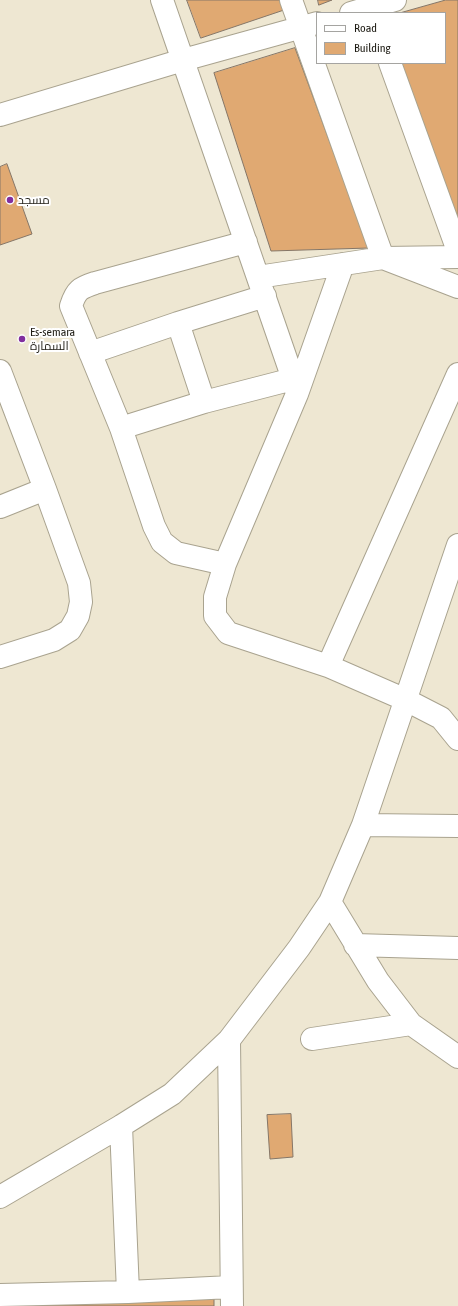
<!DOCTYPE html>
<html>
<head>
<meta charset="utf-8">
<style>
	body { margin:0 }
	#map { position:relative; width:458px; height:1306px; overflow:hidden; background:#eee7d2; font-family:"Asap Condensed",sans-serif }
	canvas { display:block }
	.legend { position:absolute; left:316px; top:12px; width:130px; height:52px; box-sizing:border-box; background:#fff; border:1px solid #a5a4a1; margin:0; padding:5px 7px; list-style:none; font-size:12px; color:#1e1c14 }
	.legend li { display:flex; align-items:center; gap:8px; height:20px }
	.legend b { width:20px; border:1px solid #a5a4a1 }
</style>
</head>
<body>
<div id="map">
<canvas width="458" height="1306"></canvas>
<ul class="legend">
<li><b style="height:5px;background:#fff"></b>Road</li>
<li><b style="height:11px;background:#e0a972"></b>Building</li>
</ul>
</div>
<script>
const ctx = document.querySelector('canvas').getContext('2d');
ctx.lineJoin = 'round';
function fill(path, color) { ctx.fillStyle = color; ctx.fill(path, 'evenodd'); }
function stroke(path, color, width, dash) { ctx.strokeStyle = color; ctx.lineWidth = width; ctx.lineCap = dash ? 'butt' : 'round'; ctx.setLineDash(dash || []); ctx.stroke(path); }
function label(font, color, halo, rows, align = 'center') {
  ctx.font = font + ' "Asap Condensed",Cairo,sans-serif'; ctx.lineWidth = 4; ctx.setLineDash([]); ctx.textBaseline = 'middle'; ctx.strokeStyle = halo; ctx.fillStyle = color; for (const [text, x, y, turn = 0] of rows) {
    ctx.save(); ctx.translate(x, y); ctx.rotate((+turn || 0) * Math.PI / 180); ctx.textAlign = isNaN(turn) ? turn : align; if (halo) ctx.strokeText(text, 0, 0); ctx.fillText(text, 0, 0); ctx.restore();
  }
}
const building = new Path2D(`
	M187,0H280L284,10L201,38Z
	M318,0H332L319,5Z
	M446,0H458V241L395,63H445V13H400Z
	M295,48L369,248L271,251L214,73Z
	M7,164L32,234L0,245V167Z
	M291,1114L293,1157L270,1159L267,1115Z
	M214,1295V1306H8Z`);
const street = new Path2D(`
	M162,0L293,379L297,394
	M291,0L383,258L458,257
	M351,13L395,0
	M390,63L458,251
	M0,115L183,60L317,23
	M343,264L297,394L225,564L215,597V616L228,633L328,666L406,700L441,718L458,739
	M258,277L383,258L458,287
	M178,323L204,402
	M90,353L178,323L265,296
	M0,371L45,489L79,583L81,602L78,616L70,630L54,640L0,657
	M121,428L204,402L293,379
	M0,507L45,489
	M225,564L176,553L162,542L154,526L121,428L71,306C76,290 80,288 95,283L246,242
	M328,666L458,374
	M363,825L458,826
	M330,902L378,981L411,1024L458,1057
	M355,945L458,948
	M312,1039L411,1024
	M229,1040L232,1306
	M0,1197L121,1126L172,1094L229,1040L299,948L330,902L363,825L458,545
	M128,1292L231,1287
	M0,1295L128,1292L121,1126`);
const markers = [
	[10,200,4,"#812f9e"],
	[22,339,4,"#812f9e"]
];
const poiNames = [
	["مسجد",18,200],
	["Es-semara",30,332],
	["السمارة",30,346]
];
fill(building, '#e0a972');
stroke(building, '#857667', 1);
stroke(street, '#a9a38f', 24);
stroke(street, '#fff', 22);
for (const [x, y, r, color] of markers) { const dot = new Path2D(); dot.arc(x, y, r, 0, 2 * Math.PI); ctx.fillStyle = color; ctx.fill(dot); stroke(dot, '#fff', 1.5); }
label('12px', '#1e1c14', '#fff', poiNames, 'left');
</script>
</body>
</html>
